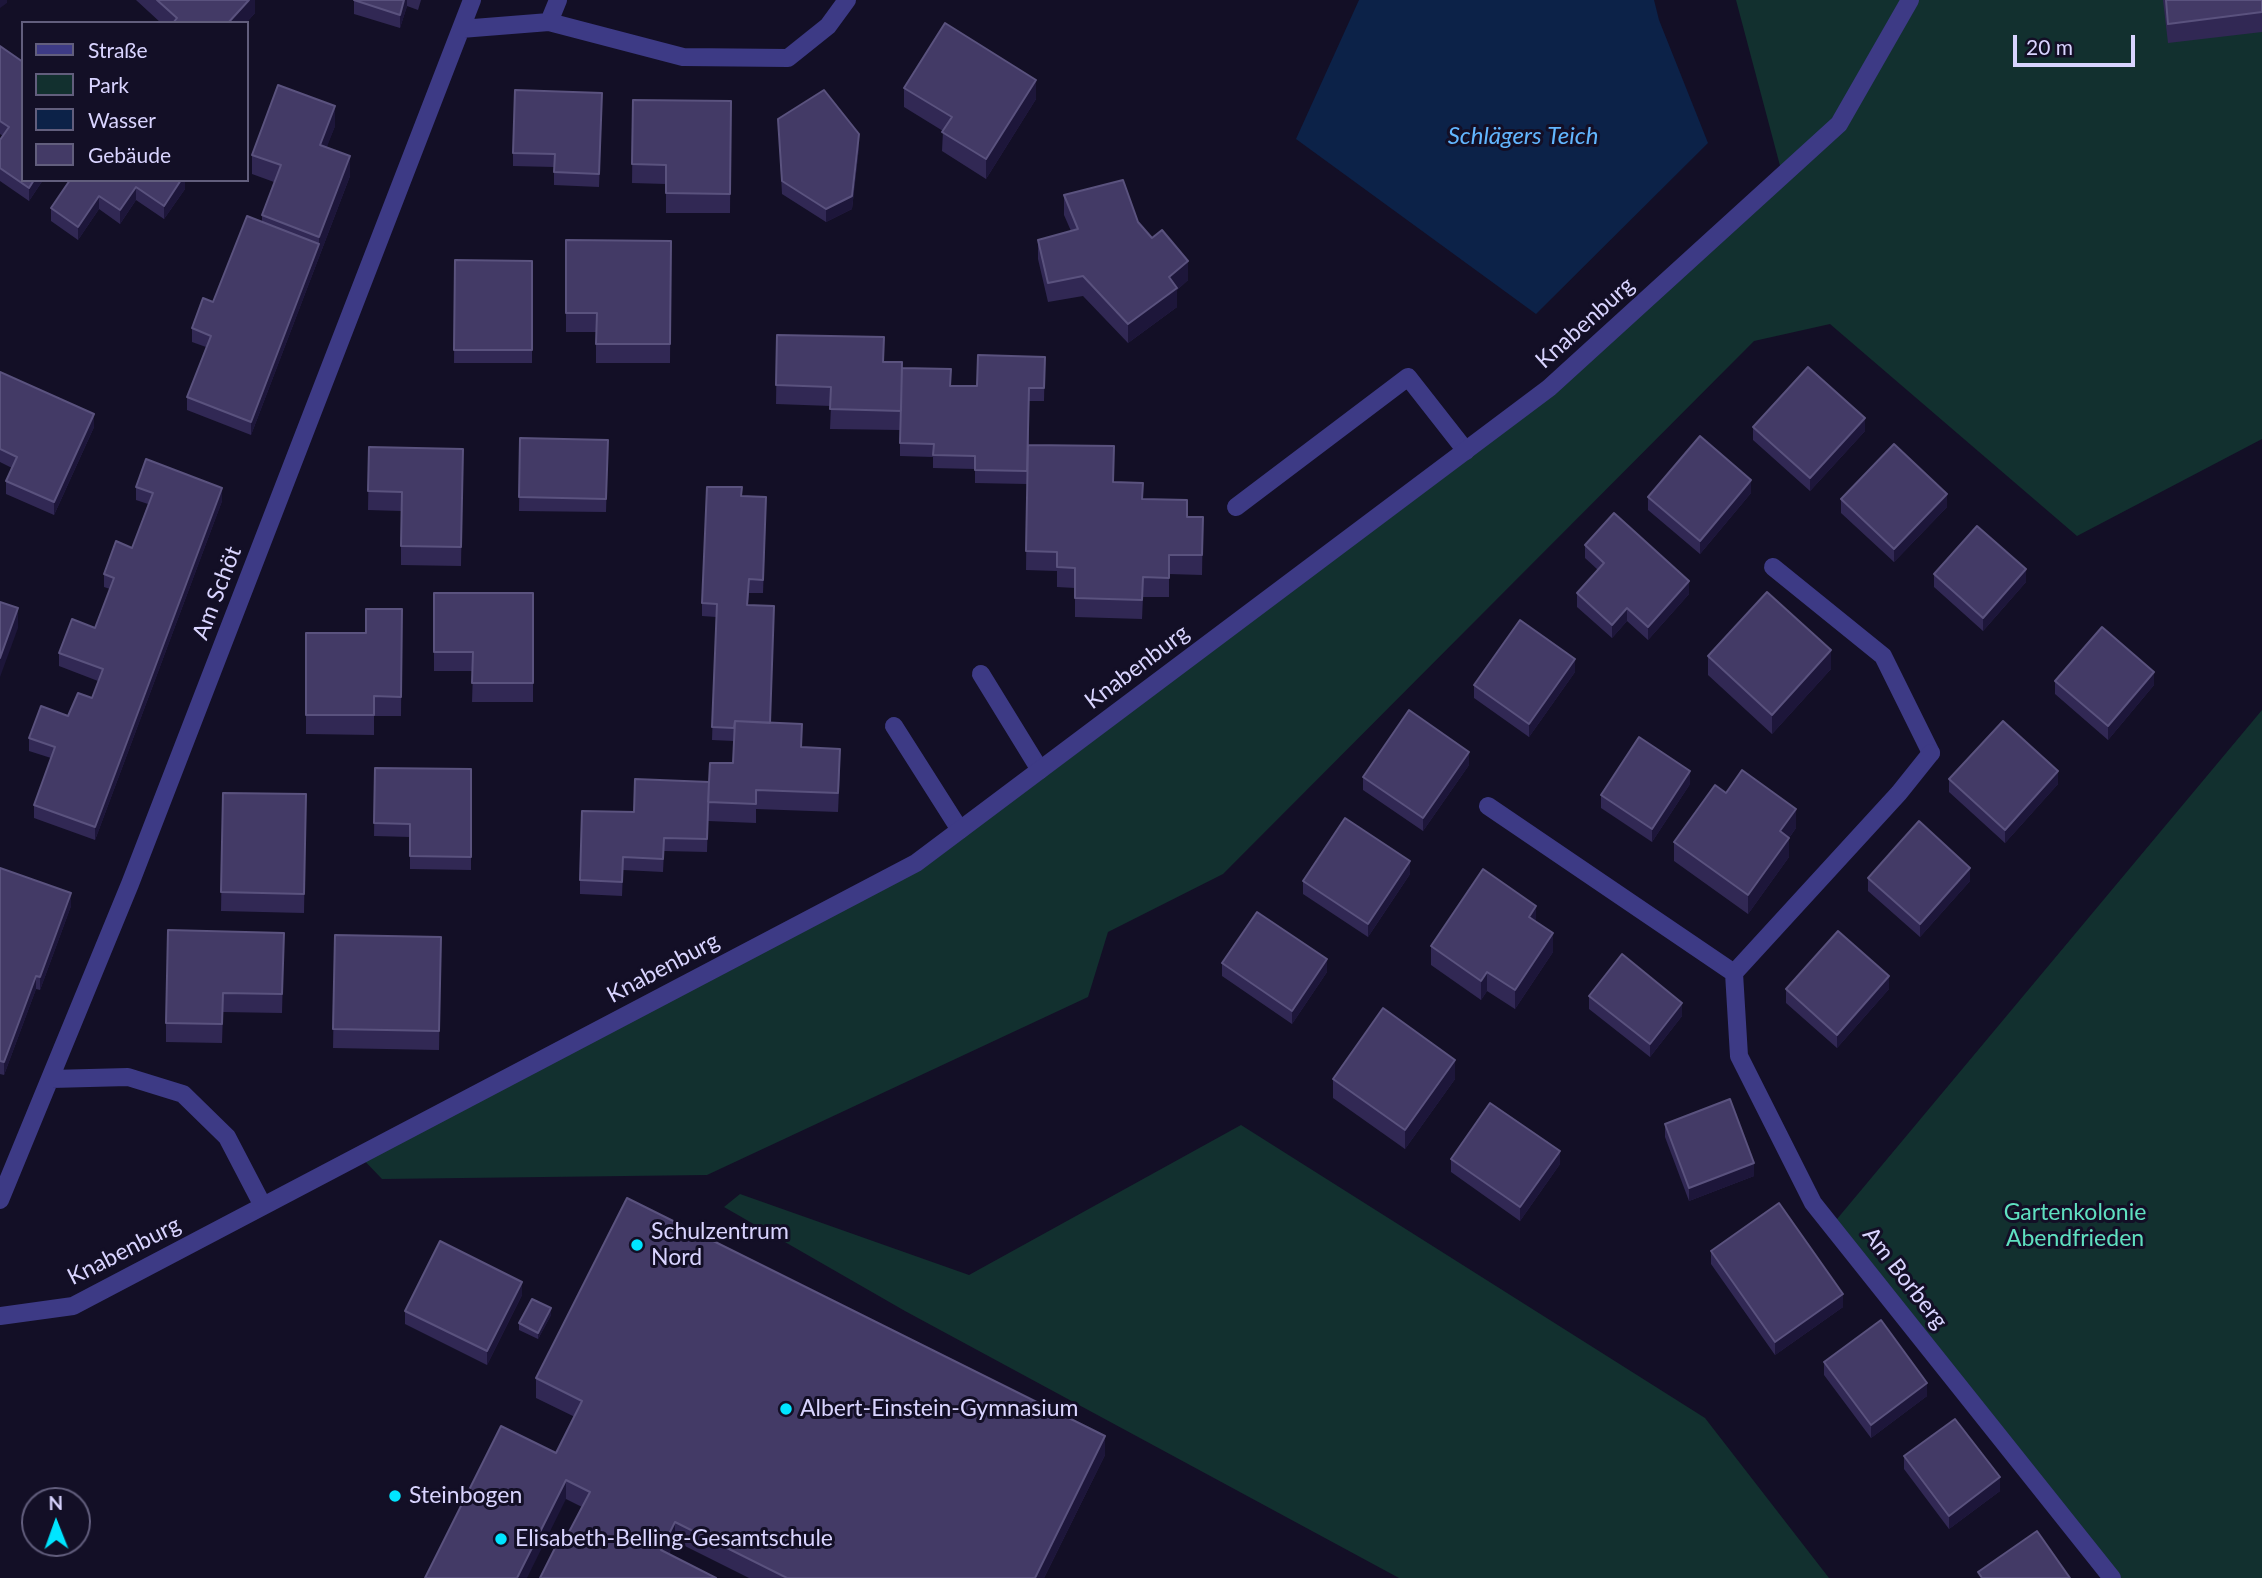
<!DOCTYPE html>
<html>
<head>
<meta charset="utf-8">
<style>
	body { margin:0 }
	#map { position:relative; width:2262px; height:1578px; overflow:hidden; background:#130f26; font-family:Lato,sans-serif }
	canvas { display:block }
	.legend { position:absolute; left:21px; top:21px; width:228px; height:161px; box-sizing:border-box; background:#130f26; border:2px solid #625e7d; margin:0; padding:9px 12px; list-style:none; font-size:21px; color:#d9d4ff }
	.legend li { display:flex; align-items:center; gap:14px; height:35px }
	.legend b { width:35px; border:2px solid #625e7d }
	.north { position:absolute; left:21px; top:1487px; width:70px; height:70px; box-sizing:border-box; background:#130f26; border:2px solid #625e7d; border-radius:50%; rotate:359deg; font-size:19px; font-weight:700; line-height:28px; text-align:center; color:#d9d4ff }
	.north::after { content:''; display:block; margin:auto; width:24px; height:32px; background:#00e5ff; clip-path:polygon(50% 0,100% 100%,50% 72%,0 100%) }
	.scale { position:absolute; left:2013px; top:35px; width:122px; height:32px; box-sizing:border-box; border:4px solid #d9d4ff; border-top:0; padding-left:9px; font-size:21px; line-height:24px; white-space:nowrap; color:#d9d4ff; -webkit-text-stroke:5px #130f26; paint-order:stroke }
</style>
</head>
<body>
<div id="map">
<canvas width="2262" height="1578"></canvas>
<ul class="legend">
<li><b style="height:9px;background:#3d3a85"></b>Straße</li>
<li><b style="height:19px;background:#12302f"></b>Park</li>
<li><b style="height:19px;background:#0c2248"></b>Wasser</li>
<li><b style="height:19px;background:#433a66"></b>Gebäude</li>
</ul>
<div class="north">N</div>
<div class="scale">20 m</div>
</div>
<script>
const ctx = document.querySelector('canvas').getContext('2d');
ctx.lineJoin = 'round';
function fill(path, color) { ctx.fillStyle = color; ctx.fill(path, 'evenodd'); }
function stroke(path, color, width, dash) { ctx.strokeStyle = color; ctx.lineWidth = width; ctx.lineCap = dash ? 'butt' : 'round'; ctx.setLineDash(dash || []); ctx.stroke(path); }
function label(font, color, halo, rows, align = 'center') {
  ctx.font = font + ' Lato,sans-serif'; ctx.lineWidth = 6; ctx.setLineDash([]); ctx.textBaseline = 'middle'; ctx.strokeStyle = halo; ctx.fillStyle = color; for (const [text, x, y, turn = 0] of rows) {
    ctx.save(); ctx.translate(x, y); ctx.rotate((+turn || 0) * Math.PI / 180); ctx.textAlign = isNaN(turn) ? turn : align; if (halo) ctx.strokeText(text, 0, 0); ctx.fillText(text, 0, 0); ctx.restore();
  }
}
const green = new Path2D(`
	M1736,0H2262V439L2077,536L1830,324L1754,341L1223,874L1108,932L1088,997L707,1175L382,1179L359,1155L916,863L1466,451L1783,177Z
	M2262,710V1578H2112L1832,1225Z
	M1241,1125L1705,1418L1829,1578H1399L905,1311L724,1207L740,1194L969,1275Z`);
const water = new Path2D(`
	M1359,0H1654L1659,20L1708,143L1536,314L1296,139Z`);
const lane = new Path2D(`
	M1236,507L1408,377L1466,451
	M1773,567L1883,656L1931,753
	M981,674L1040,770
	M894,726L960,830`);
const street = new Path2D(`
	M549,22L558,0
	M461,29L549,22L683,57L788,58L828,26L847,0
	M1488,806L1734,973L1739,1056L1813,1203L2112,1578
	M1734,973L1899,793L1931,753
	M51,1079L128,1077L183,1094L227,1137L263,1206
	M0,1200L130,884L472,0
	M0,1316L73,1306L916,863L1549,388L1839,124L1910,0`);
const wall = new Path2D(`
	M136,0H255V13L246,23H161Z
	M354,0H421L418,10L407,6L400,28L354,14Z
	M2163,0H2262V32L2168,43Z
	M0,46L43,180L29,201L0,181V140L3,136L0,134Z
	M904,88L1036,99L986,179L942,151L943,131L904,107Z
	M633,100L731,101L730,213H666V184L632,183Z
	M602,106L599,187L554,185V167L513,166V153Z
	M778,119L859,147L852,209L826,222L782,194Z
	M335,126L326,148L350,176L251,435L187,410V397L206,347L192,342V328L213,302L262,222V215L274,182L252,174V155Z
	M70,180H185V189L164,219L136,200L120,224L99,209L78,240L51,221V208Z
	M1064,195L1138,222L1188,280L1177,290V307L1128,343L1083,296L1048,302L1038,259V240L1071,231L1064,215Z
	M566,240L671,241L670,363H596V332H566Z
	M455,260L532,261V363H454Z
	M777,335L884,362L950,386H977L1045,357L1044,401H1029V445L1113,482L1143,499L1187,517H1203L1202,575L1169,574V597H1143L1142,619L1075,617V588L1057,587V571L1026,570L1027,484L975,483V469L933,468V457L900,456V430L830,429L831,406L776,404Z
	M0,373L94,427L54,515L6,494V481L12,468L0,462Z
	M1753,427L1865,431L1810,491L1753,440Z
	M520,438L608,440L606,512L519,511Z
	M369,447L463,449L461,566L401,565V511L368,510Z
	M136,487L222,501L95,840L34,818V805L51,758L29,751V738L68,716L92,698L98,681L59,666V653L95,628L110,589L104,587V574L132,548L148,504L136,500Z
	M1751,493L1700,554L1648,510V497Z
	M742,496L766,510L763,593H749L748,605L770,723L802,747L840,768L838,812L756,809V823L708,821V819L707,852L664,851L663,872L623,870L622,896L580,894V880L634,812L709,782L733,763L734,741L712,740L716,617L702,616V603Z
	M1841,499L1947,507L1894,562L1841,513Z
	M1585,545L1689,594L1648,640L1627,621L1612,638L1577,607V593L1598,570L1585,558Z
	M1934,574L2026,582L1983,631L1934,587Z
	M434,593H533V702H472L473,671H434Z
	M402,609L401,716H374V735L306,734V633H366Z
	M1708,656L1831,669L1772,734L1708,675Z
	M1575,672L1529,737L1474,698V685Z
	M2055,681L2154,685L2108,740L2055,694Z
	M1469,765L1423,831L1363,790V777Z
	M375,768L471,769V870L410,869V837L374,836Z
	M1949,779L2058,784L2005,843L1949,792Z
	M1690,784L1652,842L1601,808V795Z
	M223,793L306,794L304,913L221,911Z
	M1726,793L1796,828L1789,838V857L1748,914L1674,861V842Z
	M0,868L71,906L40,990L36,989L4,1075L0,1074Z
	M1410,874L1368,937L1303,894V881Z
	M1868,878L1970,881L1920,937L1868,891Z
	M1536,922L1553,952L1515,1009L1487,991L1481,1000L1431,965V946Z
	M284,933L282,1013L223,1012L222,1043L166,1042V1023Z
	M335,935L441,937L439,1050L333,1048Z
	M1222,963L1327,972L1292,1024L1222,976Z
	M1786,989H1889L1837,1048L1786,1003Z
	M1589,996L1682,1016L1650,1057L1589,1009Z
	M1333,1079H1455L1405,1149L1333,1098Z
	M1665,1124L1754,1176L1689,1201L1665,1137Z
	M1451,1159L1560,1164L1520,1221L1451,1172Z
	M1711,1251L1843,1307L1775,1355L1711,1264Z
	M522,1295L487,1365L405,1324V1311Z
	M551,1315L538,1339L519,1330V1323Z
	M1824,1362L1927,1396L1871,1438L1824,1375Z
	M536,1378L1105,1455L1044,1578H749L675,1541L669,1554L540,1578L569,1543V1532L582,1507L566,1499L556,1453L575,1417L536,1398Z
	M1904,1456L2000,1491L1949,1529L1904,1469Z`);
const shadedWall = new Path2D(`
	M0,0H7V3L0,8Z
	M249,0H255V13L246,23H228Z
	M404,0H407V6L400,28V15Z
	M1036,80V99L986,179V159Z
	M335,106V126L320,165V145Z
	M859,134V147L852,209L826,222V209Z
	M350,156V176L251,435V422L319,244V237Z
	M34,180H43L29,201V188Z
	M181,180H185V189L164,219V206Z
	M136,187V200L120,224V210Z
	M99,196V209L78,240V227Z
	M1188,261V280L1177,290V307L1128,343V324L1169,277Z
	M94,414V427L54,515V502Z
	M1865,418V431L1810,491V478Z
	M1751,480V493L1700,554V541Z
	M222,488V501L95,840V827Z
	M1947,494V507L1894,562V549Z
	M2026,569V582L1983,631V618Z
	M1689,581V594L1648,640V627Z
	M18,608V628L0,677V658Z
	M1627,608V621L1612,638V625Z
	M1831,650V669L1772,734V715Z
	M1575,659V672L1529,737V724Z
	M2154,672V685L2108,740V726Z
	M1469,752V765L1423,831V818Z
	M1690,771V784L1652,842V829Z
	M2058,771V784L2005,843V830Z
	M1796,809V828L1780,850V831Z
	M1789,838V857L1748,914V895Z
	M1410,861V874L1368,937V924Z
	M1970,868V881L1920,937V924Z
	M71,893V906L40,990V977Z
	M1536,906V925L1529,917Z
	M1553,933V952L1515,1009V990Z
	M1327,959V972L1292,1024V1011Z
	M1487,972V991L1481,1000V981Z
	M36,976V989L4,1075V1062Z
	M1889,976V989L1837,1048V1035Z
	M1682,1003V1016L1650,1057V1044Z
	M1455,1060V1079L1405,1149V1130Z
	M1560,1151V1164L1520,1221V1207Z
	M1754,1163V1176L1689,1201V1188Z
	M522,1282V1295L487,1365V1351Z
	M1843,1294V1307L1775,1355V1342Z
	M551,1308V1315L538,1339V1333Z
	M1927,1383V1396L1871,1438V1425Z
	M1105,1436V1455L1044,1578H1035Z
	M2000,1477V1491L1949,1529V1516Z
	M566,1480V1499L527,1578H517Z
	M675,1522V1541L661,1569V1550Z`);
const building = new Path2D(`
	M157,0H249L228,23H173L177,18Z
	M354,0H404L400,15Z
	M2166,0H2262V12L2168,24Z
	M945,23L1036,80L986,159L942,132L952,117L904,88Z
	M0,46L23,62V180H34L29,188L0,168V140L9,127L0,121Z
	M278,85L335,106L320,145L350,156L319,237L262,215L281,165L252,155Z
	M515,90L602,93L599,174L554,172L555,154L513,153Z
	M824,90L859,134L852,196L826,209L782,181L778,119Z
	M633,100L731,101L730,194L666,193V165L632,164Z
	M70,180H181L164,206L136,187L120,210L99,196L78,227L51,208Z
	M1123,180L1138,222L1152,238L1162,230L1188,261L1169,277L1177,288L1128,324L1083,276L1048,283L1038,240L1078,229L1064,195Z
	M247,216L319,244L251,422L187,397L211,336L192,328L203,298L213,302Z
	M566,240L671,241L670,344H596L597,313H566Z
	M455,260L532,261V350H454Z
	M777,335L884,337L883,362H902L901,411L830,409L831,387L776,385Z
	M978,355L1045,357L1044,388H1029L1027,471L975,470V456L933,455L934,444L900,443L902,368L951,369L950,386H977Z
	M1808,367L1865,418L1810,478L1753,427Z
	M0,372L94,414L54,502L6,481L17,457L0,449Z
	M1700,436L1751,480L1700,541L1648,497Z
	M520,438L608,440L606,499L519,497Z
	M1894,444L1947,494L1894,549L1841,499Z
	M1028,445L1114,446L1113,482L1143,483L1142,499L1187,500V517H1203L1202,555H1169V578L1143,577L1142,600L1075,598V568L1057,567V552L1026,551Z
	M369,447L463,449L461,547L401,546L402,492L368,491Z
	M146,459L222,488L95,827L34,805L55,747L29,738L41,706L68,716L78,693L92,698L103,669L59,653L72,619L95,628L114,578L104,574L116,541L132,548L153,493L136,487Z
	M707,487H742L741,496L766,497L763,580L749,579L747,605L774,606L770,723L735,721L734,728L712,727L717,604L702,603Z
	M1614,513L1689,581L1648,627L1627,608L1612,625L1577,593L1604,563L1585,545Z
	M1977,526L2026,569L1983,618L1934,574Z
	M1767,592L1831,650L1772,715L1708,656Z
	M434,593H533V683H472L473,652H434Z
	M0,602L18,608L0,658Z
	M366,609H402L401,697L374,696V715H306V633H366Z
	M1520,620L1575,659L1529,724L1474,685Z
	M2102,627L2154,672L2108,726L2055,681Z
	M1409,710L1469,752L1423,818L1363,777Z
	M735,721L802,724L801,747L840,749L838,793L756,790V804L708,802L710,763H733Z
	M2003,721L2058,771L2005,830L1949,779Z
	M1639,737L1690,771L1652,829L1601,795Z
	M375,768L471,769V857L410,856V824L374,823Z
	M1742,770L1796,809L1780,831L1789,838L1748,895L1674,842L1715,785L1726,793Z
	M635,779L709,782L707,839L664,838L663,859L623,857L622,882L580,880L582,811L634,812Z
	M223,793L306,794L304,894L221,892Z
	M1345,818L1410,861L1368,924L1303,881Z
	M1919,821L1970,868L1920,924L1868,878Z
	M0,868L71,893L40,977L36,976L4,1062L0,1061Z
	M1483,869L1536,906L1529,917L1553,933L1515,990L1487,972L1481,981L1431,946Z
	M1257,912L1327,959L1292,1011L1222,963Z
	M168,930L284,933L282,994L223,993L222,1024L166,1023Z
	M1838,931L1889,976L1837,1035L1786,989Z
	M335,935L441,937L439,1031L333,1029Z
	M1622,954L1682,1003L1650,1044L1589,996Z
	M1383,1008L1455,1060L1405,1130L1333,1079Z
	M1730,1099L1754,1163L1689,1188L1665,1124Z
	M1490,1103L1560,1151L1520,1207L1451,1159Z
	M627,1198L1105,1436L1035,1578H787L675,1522L661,1550L716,1578H540L560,1538L575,1546L579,1537L569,1532L590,1492L566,1480L517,1578H425L501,1426L556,1453L582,1401L536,1378Z
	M1779,1203L1843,1294L1775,1342L1711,1251Z
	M440,1241L522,1282L487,1351L405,1311Z
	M532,1299L551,1308L538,1333L519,1323Z
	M1881,1320L1927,1383L1871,1425L1824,1362Z
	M1955,1419L2000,1477L1949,1516L1904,1456Z
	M2037,1531L2070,1578H1982L1978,1572Z`);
const markers = [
	[637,1245,7,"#00e5ff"],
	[786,1409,7,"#00e5ff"],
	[395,1496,7,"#00e5ff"],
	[501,1539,7,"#00e5ff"]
];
const streetNames = [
	["Knabenburg",1585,323,-42],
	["Am Schöt",217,593,-69],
	["Knabenburg",1137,667,-37],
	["Knabenburg",663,968,-28],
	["Knabenburg",124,1251,-27],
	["Am Borberg",1905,1278,52]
];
const parkNames = [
	["Gartenkolonie",2075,1213],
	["Abendfrieden",2075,1239]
];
const poiNames = [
	["Schulzentrum",651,1232],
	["Nord",651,1258],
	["Albert-Einstein-Gymnasium",800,1409],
	["Steinbogen",409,1496],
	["Elisabeth-Belling-Gesamtschule",515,1539]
];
const waterNames = [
	["Schlägers Teich",1523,136]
];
fill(green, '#12302f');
fill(water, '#0c2248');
stroke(lane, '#3d3a85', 18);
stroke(street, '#3d3a85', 18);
fill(wall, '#312854');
fill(shadedWall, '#1d163a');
fill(building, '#433a66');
stroke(building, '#5a527e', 2);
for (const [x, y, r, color] of markers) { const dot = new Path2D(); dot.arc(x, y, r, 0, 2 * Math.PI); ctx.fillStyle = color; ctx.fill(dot); stroke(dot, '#130f26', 2.5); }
label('23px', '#d9d4ff', '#130f26', streetNames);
label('23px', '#5fe0c0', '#130f26', parkNames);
label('23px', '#d9d4ff', '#130f26', poiNames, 'left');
label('italic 24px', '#62b6ff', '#130f26', waterNames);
</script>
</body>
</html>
